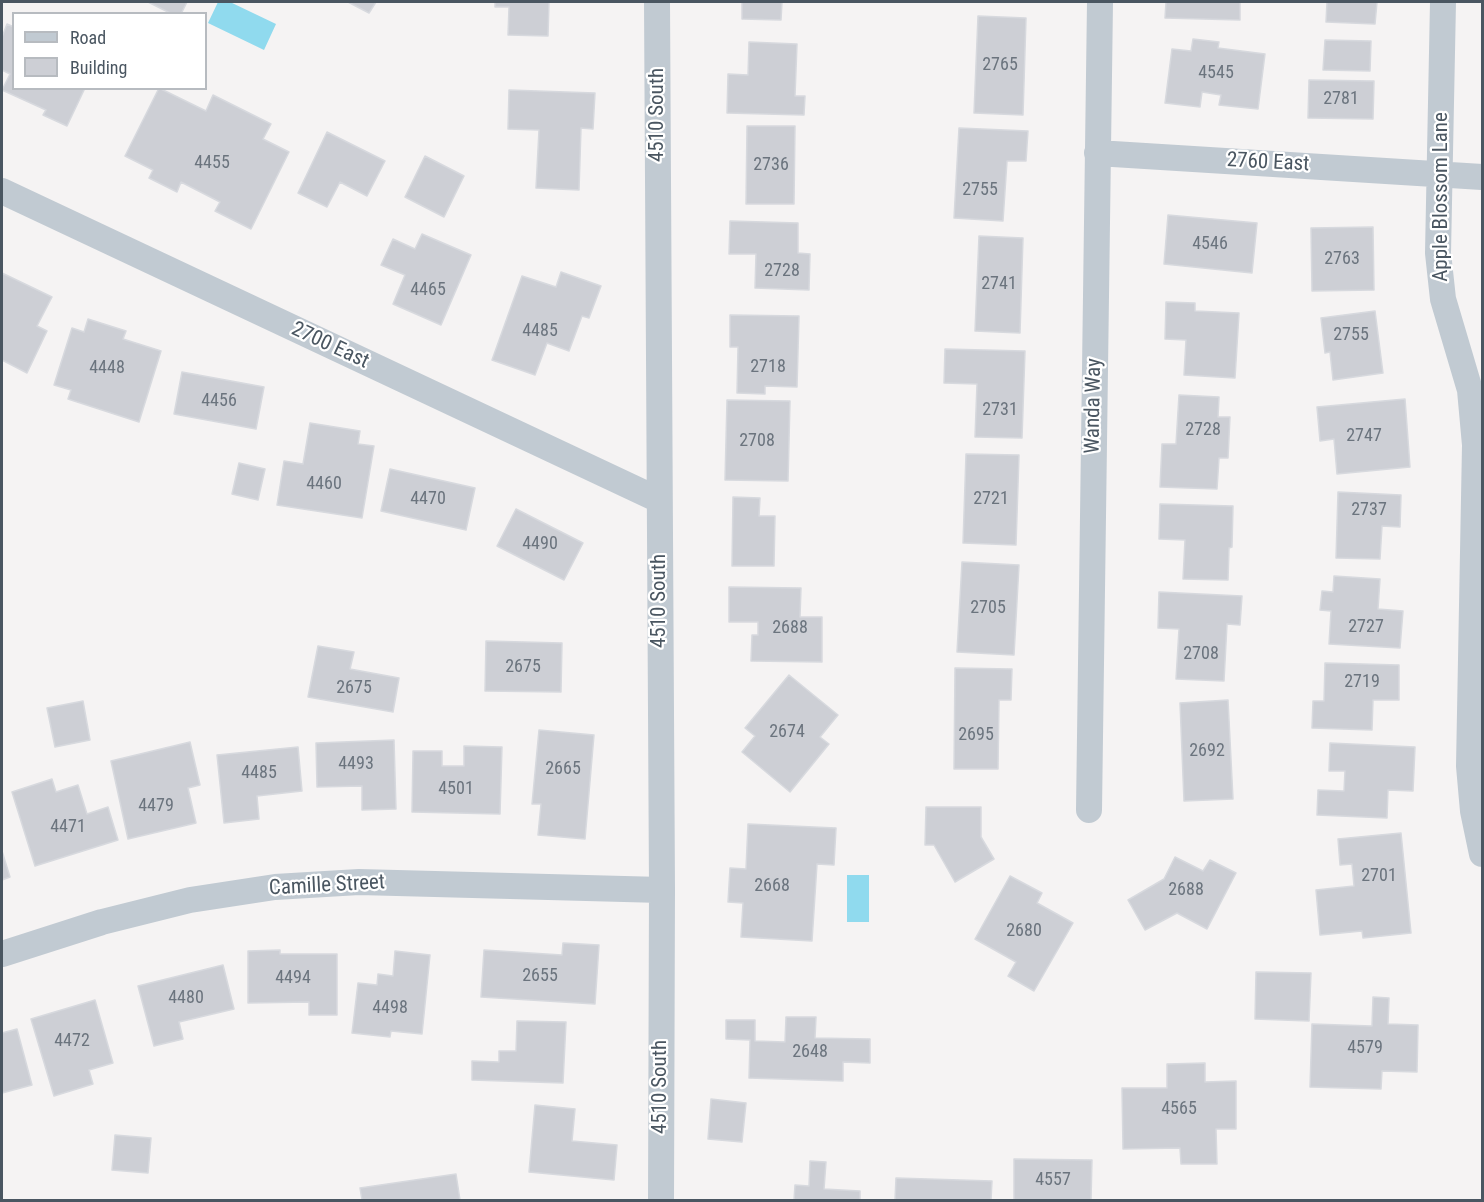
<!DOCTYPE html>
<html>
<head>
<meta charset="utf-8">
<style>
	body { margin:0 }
	#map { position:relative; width:1484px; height:1202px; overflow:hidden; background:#f5f3f3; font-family:"Roboto Condensed",sans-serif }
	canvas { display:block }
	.frame { position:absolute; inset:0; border:3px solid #4a5661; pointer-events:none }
	.legend { position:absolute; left:12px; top:12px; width:195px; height:78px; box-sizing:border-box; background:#fff; border:2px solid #b7bbc0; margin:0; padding:8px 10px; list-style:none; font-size:18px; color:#4a5661 }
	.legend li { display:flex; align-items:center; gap:12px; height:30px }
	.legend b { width:30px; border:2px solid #b7bbc0 }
</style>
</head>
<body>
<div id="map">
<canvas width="1484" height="1202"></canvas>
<div class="frame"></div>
<ul class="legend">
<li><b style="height:8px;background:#c1cad2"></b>Road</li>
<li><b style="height:16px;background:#cdcfd5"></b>Building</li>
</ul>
</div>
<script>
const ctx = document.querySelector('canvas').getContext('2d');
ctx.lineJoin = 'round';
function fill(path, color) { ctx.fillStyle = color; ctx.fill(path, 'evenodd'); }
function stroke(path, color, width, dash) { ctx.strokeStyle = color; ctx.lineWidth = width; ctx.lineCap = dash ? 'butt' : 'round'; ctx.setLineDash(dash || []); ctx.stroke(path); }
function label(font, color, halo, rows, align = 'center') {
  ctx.font = font + ' "Roboto Condensed",sans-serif'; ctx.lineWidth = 4.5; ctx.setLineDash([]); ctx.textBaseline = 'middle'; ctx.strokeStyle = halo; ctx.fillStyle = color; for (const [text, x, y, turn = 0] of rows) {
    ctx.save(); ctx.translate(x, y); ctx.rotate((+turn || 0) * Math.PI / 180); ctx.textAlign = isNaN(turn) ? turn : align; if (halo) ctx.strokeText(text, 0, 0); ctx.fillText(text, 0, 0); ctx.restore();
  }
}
const water = new Path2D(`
	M218,2H230L276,24L264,50L208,23Z
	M847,875H869V922H847Z`);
const building = new Path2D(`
	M148,2H187L181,14H172Z
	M348,2H376L369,13Z
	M495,2H549L548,36L508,35L509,7H495Z
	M742,2H782L781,20L742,19Z
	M1166,2H1240V20L1165,18Z
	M1327,2H1377L1375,24L1326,22Z
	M978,16L1026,18L1023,115L974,113Z
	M7,24L14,27V88H85L67,126L43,115L46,110L2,90L10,74L2,70V37Z
	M1193,39L1219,42L1218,48L1265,54L1258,109L1219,105L1221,95L1202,92L1200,107L1165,103L1172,49L1191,51Z
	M1325,40L1371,41L1370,71L1323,70Z
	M749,42L797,44L795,96H805L804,115L727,113L728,74L748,75Z
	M1309,80L1374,81L1373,119L1308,118Z
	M159,88L206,111L213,95L271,124L263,139L289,152L251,229L215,211L220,202L181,182L177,192L149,178L153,170L125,156Z
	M509,90L595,93L593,129L581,128L579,190L536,188L539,130L508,129Z
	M747,126H795L794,204H746Z
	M959,128L1028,131L1026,161H1007L1003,221L954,218Z
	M327,132L385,161L367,196L340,182L327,207L298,193Z
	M425,156L464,176L444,217L405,197Z
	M1168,215L1257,223L1252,273L1164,264Z
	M730,221L798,223V253L810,254L809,290L755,288L756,254H729Z
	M1373,227L1374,290L1312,291L1311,228Z
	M422,234L471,255L441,325L393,304L405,275L381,265L393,239L415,249Z
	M979,236L1023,238L1020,333L975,331Z
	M561,272L601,286L589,318L582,316L569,351L547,343L535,375L492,360L522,276L556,287Z
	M2,273L52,297L37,326L47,331L27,373L2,360Z
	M1166,302L1195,303V311L1239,313L1235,378L1184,375L1186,340L1165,339Z
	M1375,311L1383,373L1333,380L1330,352L1325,353L1321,318Z
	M730,315L799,316L797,387L765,386V394L737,393L738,347H730Z
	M88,319L126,331L123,339L161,351L139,422L68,399L71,390L54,385L72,328L84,332Z
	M945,349L1025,351L1022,438L975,437L977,384L944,383Z
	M182,372L264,387L256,429L174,414Z
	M1179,395L1219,397L1218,417H1230L1228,458H1219L1217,489L1160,487L1162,444H1176Z
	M1405,399L1410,467L1337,474L1334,439L1320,441L1317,407Z
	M727,400L790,401L788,481L725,480Z
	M310,423L360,431L358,444L374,446L362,518L277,505L284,461L303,464Z
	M966,454L1019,455L1016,545L963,543Z
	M239,463L265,469L258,500L232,494Z
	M390,469L475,488L466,530L381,511Z
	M1338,492L1401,495L1400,527L1382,526L1380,559L1336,558Z
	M733,497L760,498L759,516H775L774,566H732Z
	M1160,504L1233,506L1232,547L1229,548L1228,580L1183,579L1185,540L1159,539Z
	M516,509L583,543L564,580L497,546Z
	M962,562L1019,565L1014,655L957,652Z
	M1334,576L1380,579L1378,609L1403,611L1400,648L1329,644L1331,611L1320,610L1322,591L1333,592Z
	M729,587L801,588L800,617H822V662L751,661L752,635H758V622H729Z
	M1159,592L1242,596L1240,625L1227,624L1224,681L1176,679L1179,629L1158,628Z
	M486,641L562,643L561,692L485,691Z
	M318,646L354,652L350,669L399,678L393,712L308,697Z
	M1325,663L1399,665V700H1373L1372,730L1312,728L1313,701H1324Z
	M955,668L1012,669L1011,700H999L998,769H954Z
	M789,675L838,715L820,737L829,744L790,792L742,752L755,736L745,728Z
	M1228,700L1233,799L1184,801L1180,703Z
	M83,701L90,740L55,747L47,708Z
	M539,730L594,735L585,839L538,835L541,804H532Z
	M394,740L396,809L362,810V786L317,787L316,743Z
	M190,742L200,785L188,788L196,823L128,839L111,761Z
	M1330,743L1415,747L1413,791L1388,790L1387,818L1317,815L1318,790L1344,791L1345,771H1329Z
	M464,746L502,747L500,814L412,812L413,751H442V766H464Z
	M298,747L302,791L257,796L259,819L224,823L217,755Z
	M52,779L56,792L78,785L87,814L108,807L118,840L35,866L12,792Z
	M926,807H981V837L994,859L955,882L934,845H925Z
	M748,824L836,828L834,865L817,864L812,941L741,937L743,903L728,902L730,868L746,869Z
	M1401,833L1411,933L1363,938L1362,931L1320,935L1316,890L1354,886L1352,864L1340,865L1338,839Z
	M2,851L10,877L2,880Z
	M1175,857L1203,871L1210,860L1236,873L1207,929L1177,913L1145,930L1128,900L1164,879Z
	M1010,876L1042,893L1037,903L1073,923L1034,991L1008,976L1016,962L975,939Z
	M563,943L599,945L595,1004L481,997L484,950L562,955Z
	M280,950V954H337V1015H309V1002L248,1003V951Z
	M395,951L430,955L422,1034L391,1031L390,1037L352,1033L358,983L377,985L378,974L393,976Z
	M223,965L234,1009L179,1022L183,1039L154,1046L138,986Z
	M1256,972L1311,973L1309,1021L1255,1019Z
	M1373,997L1389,998L1388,1024L1418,1025L1417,1072L1382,1071L1381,1089L1310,1087L1312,1024L1372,1026Z
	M95,1000L113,1063L89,1070L93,1084L54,1096L31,1019Z
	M786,1017H816L815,1038L870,1039V1063L843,1062V1081L749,1078L750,1040L726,1039V1020H755V1041L785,1042Z
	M517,1021L566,1022L563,1083L472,1080V1061L499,1062V1051H516Z
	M17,1029L32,1085L2,1093V1033Z
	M1205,1063V1082L1236,1081V1129H1216L1217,1164H1181L1180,1148L1123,1149L1122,1088H1167V1064Z
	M711,1099L746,1103L742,1142L708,1139Z
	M535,1105L575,1109L572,1141L617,1145L614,1180L529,1172Z
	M115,1135L151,1138L148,1173L112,1170Z
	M1014,1159L1092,1160L1091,1200H1014Z
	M810,1161L826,1162L824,1189L860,1191V1200H794L795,1185L809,1186Z
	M456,1174L460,1200H362L360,1188Z
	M896,1178L992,1181L991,1200H895Z`);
const street = new Path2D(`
	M657,2L662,890L661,1200
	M1443,2L1438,253L1443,299L1470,390L1475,445L1469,766L1473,811L1482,854
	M1097,153L1482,177
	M2,191L659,500
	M1089,810L1100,2
	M2,954L102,922L190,900L275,887L359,882L662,890`);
const numberNames = [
	["2765",1000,65],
	["4545",1216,73],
	["2781",1341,99],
	["4455",212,163],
	["2736",771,165],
	["2755",980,190],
	["4546",1210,244],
	["2763",1342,259],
	["2728",782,271],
	["2741",999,284],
	["4465",428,290],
	["4485",540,331],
	["2755",1351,335],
	["2718",768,367],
	["4448",107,368],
	["4456",219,401],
	["2731",1000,410],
	["2728",1203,430],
	["2747",1364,436],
	["2708",757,441],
	["4460",324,484],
	["4470",428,499],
	["2721",991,499],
	["2737",1369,510],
	["4490",540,544],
	["2705",988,608],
	["2727",1366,627],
	["2688",790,628],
	["2708",1201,654],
	["2675",523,667],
	["2719",1362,682],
	["2675",354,688],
	["2674",787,732],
	["2695",976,735],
	["2692",1207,751],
	["4493",356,764],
	["2665",563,769],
	["4485",259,773],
	["4501",456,789],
	["4479",156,806],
	["4471",68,827],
	["2701",1379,876],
	["2668",772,886],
	["2688",1186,890],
	["2680",1024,931],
	["2655",540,976],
	["4494",293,978],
	["4480",186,998],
	["4498",390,1008],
	["4472",72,1041],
	["4579",1365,1048],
	["2648",810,1052],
	["4565",1179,1109],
	["4557",1053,1180]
];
const streetNames = [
	["4510 South",658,115,-90],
	["2760 East",1268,163,3],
	["Apple Blossom Lane",1442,197,-90],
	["2700 East",330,346,25],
	["Wanda Way",1094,406,-89],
	["4510 South",660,601,-90],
	["Camille Street",327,886,-3],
	["4510 South",661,1087,-90]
];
fill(water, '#90daee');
fill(building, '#cdcfd5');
stroke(building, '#d7d9de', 1.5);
stroke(street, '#c1cad2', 26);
label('18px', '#6b747e', null, numberNames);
label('21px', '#4a5661', '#fff', streetNames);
</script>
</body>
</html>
